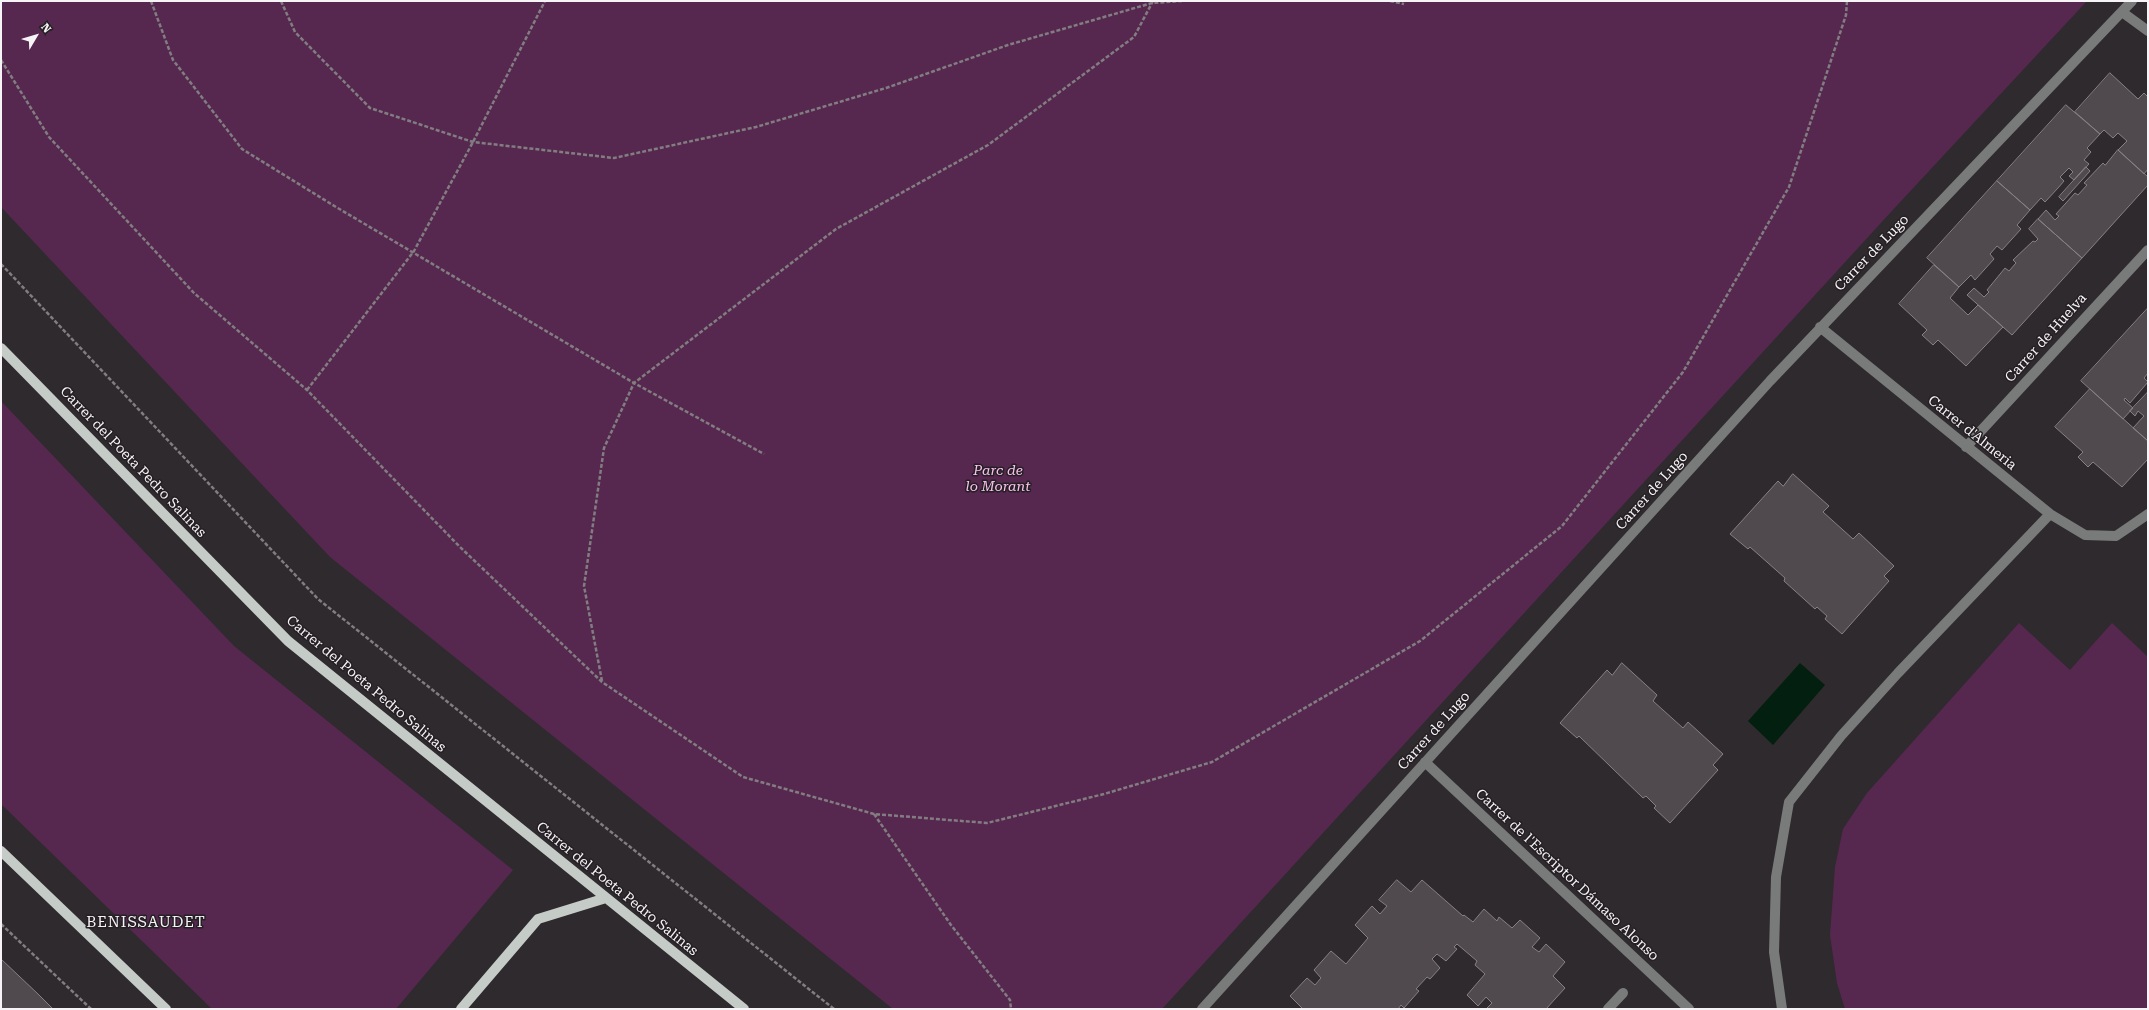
<!DOCTYPE html>
<html>
<head>
<meta charset="utf-8">
<style>
	body { margin:0 }
	#map { position:relative; width:2149px; height:1010px; overflow:hidden; background:#2f2a2e; font-family:"Roboto Serif",serif }
	canvas { display:block }
	.frame { position:absolute; inset:0; border:2px solid #f7f4f7; pointer-events:none }
	.north { position:absolute; left:16px; top:16px; width:40px; height:40px; -webkit-text-stroke:3px #252024; paint-order:stroke; rotate:52deg; font-size:11px; font-weight:700; line-height:16px; text-align:center; color:#f7f4f7 }
	.north::after { content:''; display:block; margin:auto; width:14px; height:18px; background:#f7f4f7; clip-path:polygon(50% 0,100% 100%,50% 72%,0 100%) }
</style>
</head>
<body>
<div id="map">
<canvas width="2149" height="1010"></canvas>
<div class="frame"></div>
<div class="north">N</div>
</div>
<script>
const ctx = document.querySelector('canvas').getContext('2d');
ctx.lineJoin = 'round';
function fill(path, color) { ctx.fillStyle = color; ctx.fill(path, 'evenodd'); }
function stroke(path, color, width, dash) { ctx.strokeStyle = color; ctx.lineWidth = width; ctx.lineCap = dash ? 'butt' : 'round'; ctx.setLineDash(dash || []); ctx.stroke(path); }
function label(font, color, halo, rows, align = 'center') {
  ctx.font = font + ' "Roboto Serif",serif'; ctx.lineWidth = 3; ctx.setLineDash([]); ctx.textBaseline = 'middle'; ctx.strokeStyle = halo; ctx.fillStyle = color; for (const [text, x, y, turn = 0] of rows) {
    ctx.save(); ctx.translate(x, y); ctx.rotate((+turn || 0) * Math.PI / 180); ctx.textAlign = isNaN(turn) ? turn : align; if (halo) ctx.strokeText(text, 0, 0); ctx.fillText(text, 0, 0); ctx.restore();
  }
}
const green = new Path2D(`
	M1,1H2087L1890,213L1162,1009H893L330,557L1,207Z
	M1,401L234,646L513,870L396,1009H212L1,804Z
	M2019,623L2070,670L2112,623L2148,657V1009H1845L1837,983L1830,935L1835,867L1843,829L1867,793Z`);
const water = new Path2D(`
	M1800,663L1825,685L1773,745L1748,721Z`);
const building = new Path2D(`
	M2110,73L2138,99L2144,93L2148,97V169L2144,174L2118,150L2127,141L2118,133L2113,138L2104,130L2100,134L2075,112Z
	M2066,105L2100,134L2087,148L2091,152L2084,160L2089,164L2074,180L2069,176L2073,172L2069,168L2060,177L2064,181L2058,188L2045,202L2041,198L2030,210L1997,181Z
	M2118,150L2148,177V185L2082,258L2038,219L2046,210L2055,220L2059,216L2056,214L2075,193L2078,195L2087,185L2084,183L2103,163L2105,165Z
	M2086,167L2090,171L2063,201L2059,197Z
	M1997,181L2030,210L2017,225L2021,229L2002,250L1997,246L1990,254L1994,259L1975,280L1971,275L1959,287L1927,258Z
	M2038,219L2082,258L2012,335L1967,295L1974,288L1984,297L1989,292L1987,290L2005,268L2009,271L2016,263L2013,260L2033,241L2035,242L2038,239L2029,229Z
	M1934,265L1959,287L1950,298L1968,315L1978,305L2003,327L1966,366L1938,340L1933,345L1922,335L1927,330L1899,304Z
	M2148,308V373L2144,378L2148,382L2130,403L2125,398L2124,400L2133,408L2123,419L2081,381Z
	M2090,389L2148,441V459L2122,487L2093,462L2088,467L2078,457L2083,452L2055,427Z
	M2148,392V441L2133,428L2144,416L2138,411L2135,416L2130,411Z
	M1793,474L1829,506L1823,512L1853,539L1859,533L1894,566L1884,576L1889,581L1842,634L1825,619L1827,616L1817,607L1815,609L1784,581L1785,578L1750,547L1748,549L1730,534L1778,481L1783,486Z
	M1622,663L1657,695L1653,701L1683,728L1688,722L1723,754L1713,765L1718,770L1670,823L1654,808L1656,806L1646,796L1643,798L1579,736L1577,738L1560,723L1607,670L1612,675Z
	M1397,880L1411,892L1422,880L1463,916L1464,915L1473,922L1484,909L1497,921L1499,917L1512,928L1520,920L1540,938L1532,947L1539,952L1546,944L1565,962L1553,976L1565,988L1546,1009H1486L1492,1003L1486,997L1478,1006L1467,995L1485,974L1475,965L1477,961L1457,944L1454,947L1457,949L1446,961L1437,954L1432,959L1440,968L1430,979L1427,977L1416,989L1419,991L1404,1008L1401,1005L1398,1009H1303L1290,996L1307,978L1315,985L1321,978L1314,970L1331,951L1346,964L1368,938L1355,925L1372,906L1380,914L1387,906L1379,900Z
	M1,959L38,994L53,1009H1Z`);
const path = new Path2D(`
	M151,1L173,60L242,149L336,207L634,383L764,454
	M281,1L295,32L370,108L473,142L614,158L756,127L886,88L1008,45L1152,3L1182,1
	M1390,1L1404,4
	M1,60L49,137L194,293L307,390L460,547L602,682L743,777L874,814L987,823L1104,794L1212,762L1420,641L1562,526L1683,372L1789,187L1846,15L1847,1
	M1,264L318,599L834,1009
	M307,390L414,251L473,142L545,1
	M602,681L584,586L604,448L634,383L836,229L988,145L1134,37L1153,1
	M874,814L951,925L1010,1000L1011,1009
	M1,924L91,1009`);
const minor = new Path2D(`
	M2122,12L2148,31
	M1820,327L2050,514L2085,535L2116,536L2148,514
	M1966,447L2148,250
	M1425,762L1689,1009
	M1202,1009L1770,381L2132,1
	M1608,1009L1623,993
	M1782,1009L1774,952L1776,877L1789,802L1841,736L1898,673L2050,514`);
const major = new Path2D(`
	M1,348L288,641L744,1009
	M1,851L166,1009
	M461,1009L538,919L606,898`);
const streetNames = [
	["Carrer de Lugo",1872,253,-46],
	["Carrer de Huelva",2046,338,-48],
	["Carrer d'Almeria",1972,433,39],
	["Carrer del Poeta Pedro Salinas",133,462,46],
	["Carrer de Lugo",1652,491,-48],
	["Carrer del Poeta Pedro Salinas",366,684,40],
	["Carrer de Lugo",1434,731,-48],
	["Carrer de l'Escriptor Dámaso Alonso",1567,875,43],
	["Carrer del Poeta Pedro Salinas",617,889,39]
];
const parkNames = [
	["Parc de",998,471],
	["lo Morant",998,487]
];
const neighbourhoodNames = [
	["BENISSAUDET",146,923]
];
fill(green, '#56284f');
fill(water, '#031f0f');
fill(building, '#504a4e');
stroke(building, '#878085', 1);
stroke(path, '#827d81', 2.5, [4, 2]);
stroke(minor, '#787b79', 10);
stroke(major, '#c5cbc7', 10);
label('14px', '#f7f4f7', '#252024', streetNames);
label('italic 14px', '#fbc1f0', '#252024', parkNames);
ctx.letterSpacing = '1px';
label('15px', '#f7f4f7', '#252024', neighbourhoodNames);
ctx.letterSpacing = '0px';
</script>
</body>
</html>
